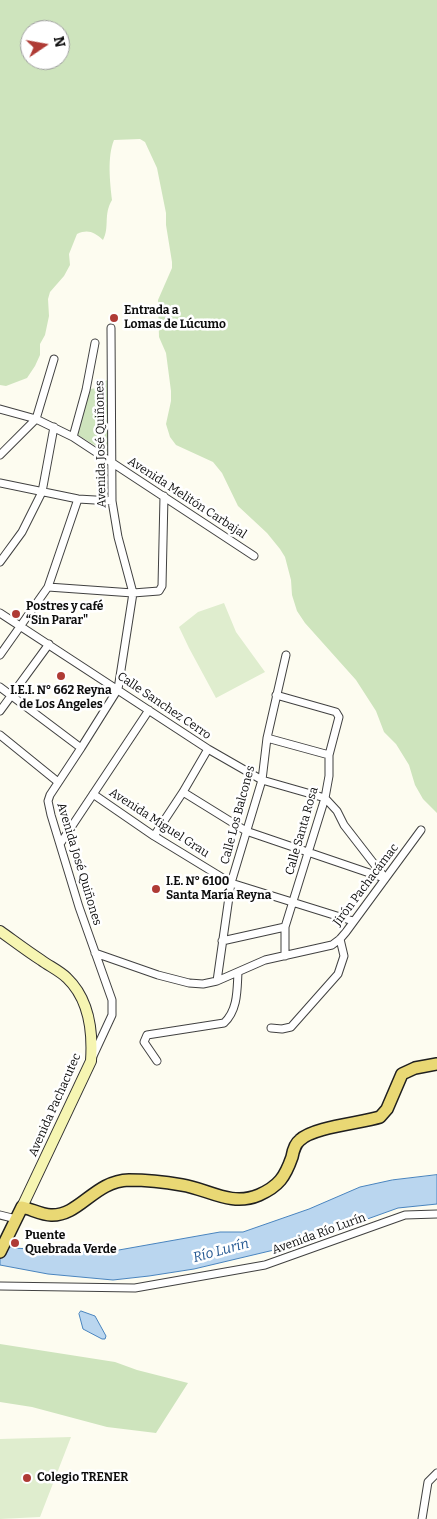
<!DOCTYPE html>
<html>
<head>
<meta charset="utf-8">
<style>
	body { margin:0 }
	#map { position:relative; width:437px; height:1519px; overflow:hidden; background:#fdfcf0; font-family:Bitter,serif }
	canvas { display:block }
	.north { position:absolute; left:20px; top:20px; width:50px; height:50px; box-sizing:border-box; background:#fff; border:1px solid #9f9f9f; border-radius:50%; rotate:78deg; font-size:14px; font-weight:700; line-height:20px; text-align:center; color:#0e0e0e }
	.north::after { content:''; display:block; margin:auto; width:18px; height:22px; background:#af3b35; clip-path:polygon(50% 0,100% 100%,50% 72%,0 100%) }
</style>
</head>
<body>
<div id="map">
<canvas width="437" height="1519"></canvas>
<div class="north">N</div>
</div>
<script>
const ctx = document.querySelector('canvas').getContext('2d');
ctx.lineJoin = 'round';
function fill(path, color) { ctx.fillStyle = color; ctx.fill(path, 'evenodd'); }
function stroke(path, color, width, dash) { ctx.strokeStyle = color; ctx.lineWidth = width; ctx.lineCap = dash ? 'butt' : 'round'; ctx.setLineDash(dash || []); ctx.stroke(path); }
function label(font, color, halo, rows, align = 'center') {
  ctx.font = font + ' Bitter,serif'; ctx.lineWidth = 5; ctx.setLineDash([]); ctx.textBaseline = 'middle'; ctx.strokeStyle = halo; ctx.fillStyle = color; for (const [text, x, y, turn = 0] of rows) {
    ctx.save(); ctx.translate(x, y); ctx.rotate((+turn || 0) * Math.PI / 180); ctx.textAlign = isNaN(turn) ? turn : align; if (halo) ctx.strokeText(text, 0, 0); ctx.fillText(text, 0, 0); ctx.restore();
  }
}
const green = new Path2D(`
	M0,0H437V813L423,799L415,785L409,765L396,744L384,732L376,711L356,680L305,623L297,611L292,595L291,580L285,557L280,549L267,533L238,506L222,473L213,462L176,445L170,437L166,424L171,401V391L166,353L159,337L158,300L172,268V262L166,225V213L157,168L145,142L140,139L114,140C107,157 110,182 112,200C103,215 110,227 103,240C94,232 88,229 77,234L69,254L70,265L64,276L50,292L48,299L49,316L45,335L40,344V355L35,366L27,378L6,386L0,385ZM30,30H60V60H30Z
	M107,380L109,452L108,453L76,434L90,389L97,388Z
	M0,1344L115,1362L137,1370L188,1383L156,1433L107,1427L32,1407L0,1402Z`);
const pitch = new Path2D(`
	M224,603L236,632L265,672L216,698L189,648L179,627L198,612Z
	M71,1437L40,1517L0,1519V1439Z`);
const water = new Path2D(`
	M437,1175V1204L398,1208L295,1245L194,1269L149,1276L113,1280L48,1274L0,1265V1243L13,1248L102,1253L220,1232H243L309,1209L360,1187L392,1180Z
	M81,1311L95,1316L106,1336L105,1339H102L83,1329L79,1314Z`);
const street = new Path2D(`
	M0,409L36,419L73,437L254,556
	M73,437L86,390L95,343
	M0,455L36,419L54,359
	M0,483L78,499L112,501
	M0,562L22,532L42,492L54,427
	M48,587L133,593L159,591L162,586L164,496
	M0,613L208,749L262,780L325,798L337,811L344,825L385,878
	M0,655L48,587L78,499
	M0,687L81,748
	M276,695L336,712L339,717L329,755V776L325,798L285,927V956
	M0,711L49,644
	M0,735L58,782
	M267,738L329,755
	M183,792L246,831L384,878
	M93,794L154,836L231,883L353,921
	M154,836L183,792L208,749
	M60,844L149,710
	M222,941L285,927
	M95,953L158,975L189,983L203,984L217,981L265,960L332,945L340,939L346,932L421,830
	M217,981L231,883L262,780L267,738L286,655
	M271,1028L282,1029L291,1027L338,974L344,956L340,939
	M93,1056L112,1015V1000L79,907L51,815L48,801L50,795L81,748L118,689L133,593L118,537L112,501L111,328
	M157,1061L144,1042L147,1035L224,1023C238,1010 237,990 238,972
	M0,1215L16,1219
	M0,1286L135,1288L265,1265L405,1215L437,1214
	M422,1519L428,1482L437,1473`);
const secondary = new Path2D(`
	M0,931C14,941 27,951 41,960C49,966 60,971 67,978C89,999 93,1032 91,1061L22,1207`);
const primary = new Path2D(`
	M0,1252L22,1207C31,1209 42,1215 51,1215C80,1216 94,1181 129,1180C146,1180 165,1182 182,1185C208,1189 231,1207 259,1195C279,1186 285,1177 292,1157C293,1151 296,1143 300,1140C313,1127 361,1123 380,1117L387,1109L402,1074L415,1068L437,1064`);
const markers = [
	[114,318,5,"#af3b35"],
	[16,614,5,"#af3b35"],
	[61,676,5,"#af3b35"],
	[156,889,5,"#af3b35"],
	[15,1243,5,"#af3b35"],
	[27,1478,5,"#af3b35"]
];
const poiNames = [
	["Entrada a",124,311],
	["Lomas de Lúcumo",124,325],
	["Postres y café",26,607],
	["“Sin Parar\"",26,621],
	["I.E.I. N° 662 Reyna",61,691,"center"],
	["de Los Angeles",61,705,"center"],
	["I.E. N° 6100",166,882],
	["Santa María Reyna",166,896],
	["Puente",25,1236],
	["Quebrada Verde",25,1250],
	["Colegio TRENER",37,1478]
];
const streetNames = [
	["Avenida José Quiñones",101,444,-91],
	["Avenida Melitón Carbajal",187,498,33],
	["Calle Sanchez Cerro",164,706,34],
	["Calle Los Balcones",238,815,-75],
	["Avenida Miguel Grau",159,823,33],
	["Calle Santa Rosa",302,831,-74],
	["Avenida José Quiñones",79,864,73],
	["Jirón Pachacámac",366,885,-53],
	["Avenida Pachacutec",55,1105,-66],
	["Avenida Río Lurín",319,1234,-20]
];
const waterNames = [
	["Río Lurín",221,1251,-15]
];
fill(green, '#cee4bd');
fill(pitch, '#dfedce');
fill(water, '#bad6ef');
stroke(water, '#4984be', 1);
stroke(street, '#414141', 9);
stroke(secondary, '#303030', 12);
stroke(primary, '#1f1f1f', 14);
stroke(street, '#fff', 7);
stroke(secondary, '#f6f5b2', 10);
stroke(primary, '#e9d874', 11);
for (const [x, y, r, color] of markers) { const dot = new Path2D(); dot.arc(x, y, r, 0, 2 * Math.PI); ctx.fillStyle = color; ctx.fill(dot); stroke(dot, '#fff', 2); }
label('bold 12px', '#0e0e0e', '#fff', poiNames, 'left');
label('12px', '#0e0e0e', '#fff', streetNames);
label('italic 14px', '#245892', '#fff', waterNames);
</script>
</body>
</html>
